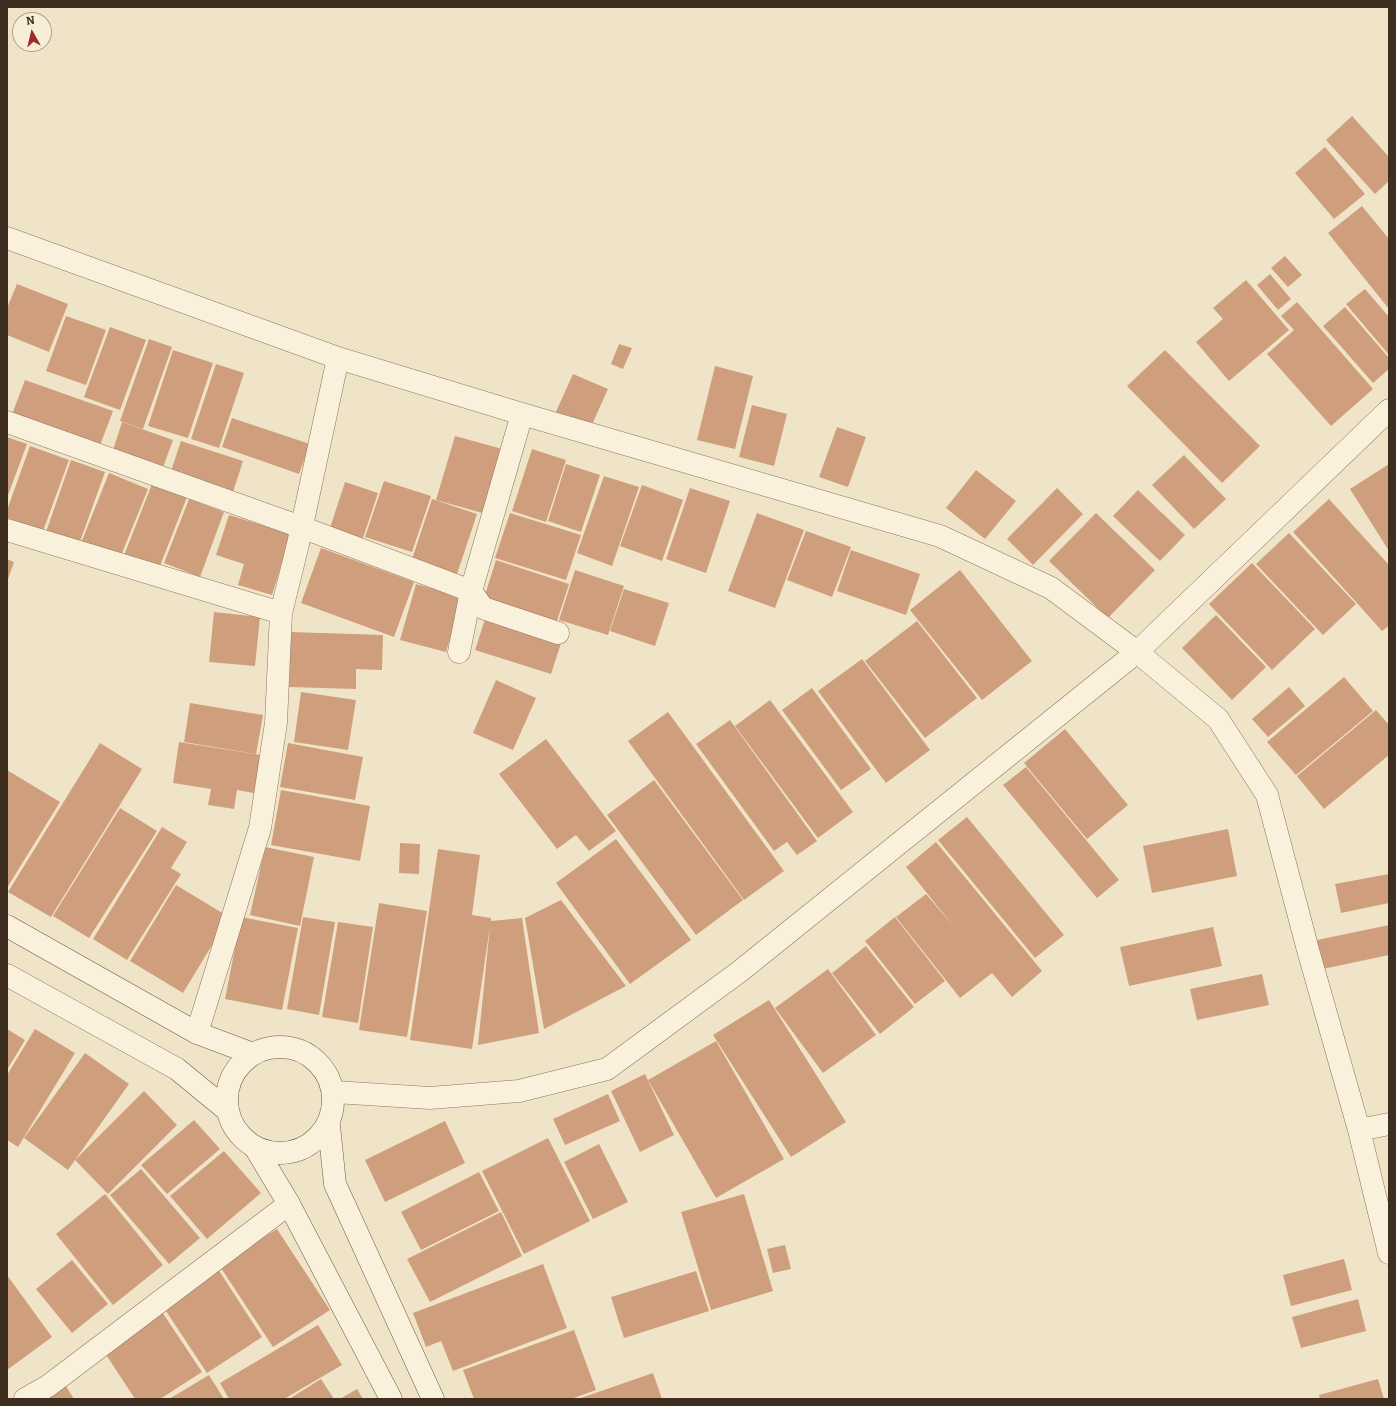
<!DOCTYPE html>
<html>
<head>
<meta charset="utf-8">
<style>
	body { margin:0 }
	#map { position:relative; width:1396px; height:1406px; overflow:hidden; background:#f0e4c8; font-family:Bitter,serif }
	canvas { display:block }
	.frame { position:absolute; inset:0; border:8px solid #3d2e20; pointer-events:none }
	.north { position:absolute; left:12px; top:12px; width:40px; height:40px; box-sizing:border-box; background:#f7eed8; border:1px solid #ada18e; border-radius:50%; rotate:352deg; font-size:11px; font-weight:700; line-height:16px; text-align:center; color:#3d2e20 }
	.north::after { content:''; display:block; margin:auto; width:14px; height:18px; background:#9e2a2b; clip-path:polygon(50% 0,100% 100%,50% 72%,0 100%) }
</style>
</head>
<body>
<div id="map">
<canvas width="1396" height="1406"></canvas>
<div class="frame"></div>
<div class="north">N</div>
</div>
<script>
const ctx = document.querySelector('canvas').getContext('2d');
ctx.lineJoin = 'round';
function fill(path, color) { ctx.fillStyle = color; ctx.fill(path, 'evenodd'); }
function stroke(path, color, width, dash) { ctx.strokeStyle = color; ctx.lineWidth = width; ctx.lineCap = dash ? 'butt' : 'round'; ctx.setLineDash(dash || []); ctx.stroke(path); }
const building = new Path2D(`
	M1352,116L1389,157V181L1375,194L1326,140Z
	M1325,147L1365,194L1334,219L1295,173Z
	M1362,206L1389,239V309L1328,233Z
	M1285,256L1302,275L1288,287L1271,268Z
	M1270,274L1291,299L1278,310L1257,285Z
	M1246,280L1289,330L1229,381L1196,342L1223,319L1213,308Z
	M17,284L68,304L49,352L7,335V308Z
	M1365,289L1389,317V355L1346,304Z
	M1297,302L1373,389L1331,426L1267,354L1294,330L1281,316Z
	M1345,307L1389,358V369L1373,383L1323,326Z
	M66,316L106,330L86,385L46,371Z
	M110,327L146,340L120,410L84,397Z
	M149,339L172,347L143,429L120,421Z
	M619,344L632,348L623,369L611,364Z
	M173,350L213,363L188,438L148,426Z
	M1165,350L1260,446L1222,483L1127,386Z
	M216,364L244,373L219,448L191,439Z
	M715,366L753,376L735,449L697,440Z
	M573,374L608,389L589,431L554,416Z
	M25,380L113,411L99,448L11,417Z
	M752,405L787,414L774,466L739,457Z
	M232,418L310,444L299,474L222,447Z
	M122,422L173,440L162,470L112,453Z
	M837,427L866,437L848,487L819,477Z
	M455,436L506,450L486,514L436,500Z
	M7,437L27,444L7,498Z
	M181,441L243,461L232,495L170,474Z
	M30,446L69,460L43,531L7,518V510Z
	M532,449L566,460L546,522L512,511Z
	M1184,455L1226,499L1194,529L1152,485Z
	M71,460L105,472L78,547L45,535Z
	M566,464L600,475L581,532L548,521Z
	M1389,464V551L1350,489Z
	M976,470L1016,501L985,539L946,508Z
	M109,473L148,489L120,558L81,543Z
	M604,476L639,487L612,566L577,553Z
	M384,481L431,496L412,552L365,537Z
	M345,482L378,493L363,538L330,528Z
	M152,484L187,497L158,571L123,558Z
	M642,485L683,500L662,561L620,546Z
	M690,488L730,501L706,573L666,559Z
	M1057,488L1083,514L1033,565L1007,539Z
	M1138,490L1185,535L1160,561L1113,516Z
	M189,499L224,512L200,577L164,563Z
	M432,499L477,514L457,574L412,559Z
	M1329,499L1389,565V626L1382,631L1293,532Z
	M510,513L581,535L566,580L495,558Z
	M757,513L804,530L775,608L728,591Z
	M1096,513L1155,570L1108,618L1049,561Z
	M229,515L291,534L272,595L238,585L244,564L216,555Z
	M806,531L851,547L832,597L787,580Z
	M1289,533L1356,604L1323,635L1256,564Z
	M321,548L414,582L394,637L301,603Z
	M851,550L920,574L906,615L837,591Z
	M7,559L14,562L7,582Z
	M496,560L569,584L557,621L484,598Z
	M1252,563L1315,629L1272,670L1209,604Z
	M575,570L624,586L608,635L559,620Z
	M960,570L1032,661L982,700L910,610Z
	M416,584L462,597L446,652L400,640Z
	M624,589L669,603L655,646L610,631Z
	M214,612L260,617L255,666L209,662Z
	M1216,615L1266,667L1232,700L1182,648Z
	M486,616L562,640L551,674L475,650Z
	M917,621L977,698L925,738L865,661Z
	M291,632L383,635L382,670L356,669V689L289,687Z
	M862,659L930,750L886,783L818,691Z
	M1344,677L1373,711L1296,775L1267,742Z
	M496,680L536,698L513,750L473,733Z
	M1289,687L1305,706L1268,737L1252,719Z
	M812,688L871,769L841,790L782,710Z
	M301,692L356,700L348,750L294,742Z
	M770,700L853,812L818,838L735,726Z
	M190,703L263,715L256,754L184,742Z
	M1376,710L1389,725V755L1324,809L1297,776Z
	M668,712L784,871L744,900L628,741Z
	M730,720L817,841L797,855L787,842L774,851L696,744Z
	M1065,729L1128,805L1087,839L1024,763Z
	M546,739L616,831L589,851L576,835L557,849L499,774Z
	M179,742L261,755L254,793L237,790L234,809L208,805L211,789L173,783Z
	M100,743L142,769L51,917L8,892Z
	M288,743L363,757L355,800L280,787Z
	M1026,767L1119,880L1097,898L1003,785Z
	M7,770L60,802L7,888Z
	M654,780L743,900L696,935L607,815Z
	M281,790L370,806L360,861L271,845Z
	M120,808L157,831L89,938L53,916Z
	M967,817L1064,935L1035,958L938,840Z
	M162,827L187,842L171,868L181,874L127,960L93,939Z
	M1228,829L1237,876L1152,893L1143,846Z
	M616,839L691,940L630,984L556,883Z
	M936,842L1042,971L1012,997L992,973L960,998L896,917L926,894L954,927L906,867Z
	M400,843L420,844L419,874L399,873Z
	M265,847L314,857L300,926L250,915Z
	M438,849L480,855L472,915L491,918V921L522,918L539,1033L478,1045L490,926L472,1049L410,1040Z
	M1389,874V903L1341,913L1335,884Z
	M176,885L229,917L183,993L130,961Z
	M561,900L626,986L544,1029L525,918Z
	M379,903L427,911L407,1037L359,1030Z
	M241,917L298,928L282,1010L225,999Z
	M303,917L335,922L319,1015L287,1009Z
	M895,917L945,981L915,1004L865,941Z
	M338,922L373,927L358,1023L322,1017Z
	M1389,925V955L1323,969L1317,940Z
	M1213,927L1222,966L1129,986L1120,947Z
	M866,946L914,1007L880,1034L832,973Z
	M828,969L876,1035L823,1073L775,1008Z
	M1262,974L1269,1005L1197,1020L1190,989Z
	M769,1000L846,1122L791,1157L713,1035Z
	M7,1029L25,1040L7,1070Z
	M35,1029L75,1053L18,1147L7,1140V1075Z
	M716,1041L784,1159L716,1198L648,1080Z
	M85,1053L129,1084L75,1160L144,1091L177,1125L108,1194L75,1160L68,1170L24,1138Z
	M645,1074L674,1135L640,1152L611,1091Z
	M608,1094L620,1121L565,1145L553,1119Z
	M194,1120L220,1149L167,1194L141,1165Z
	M445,1121L465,1163L385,1202L365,1160Z
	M548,1138L590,1221L524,1254L482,1171Z
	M599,1144L628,1202L593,1219L564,1162Z
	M224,1151L261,1193L207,1239L170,1196Z
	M141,1169L200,1238L169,1264L110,1195Z
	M479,1172L499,1211L421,1250L401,1212Z
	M105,1194L163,1265L113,1305L56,1234Z
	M744,1194L773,1291L711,1310L681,1212Z
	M501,1212L522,1256L430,1302L407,1259Z
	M277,1229L330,1310L273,1347L219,1265Z
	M785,1245L791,1269L773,1273L767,1249Z
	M1344,1259L1352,1290L1291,1306L1283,1275Z
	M72,1260L108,1304L72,1333L36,1289Z
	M543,1264L567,1328L453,1371L441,1341L426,1347L413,1313Z
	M218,1269L262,1337L207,1373L162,1305Z
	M696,1271L709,1311L624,1338L611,1297Z
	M7,1275L52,1337L7,1370Z
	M1358,1299L1366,1331L1301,1348L1292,1317Z
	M160,1309L202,1372L160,1399H135L101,1347Z
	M318,1325L342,1365L284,1399H229L220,1383Z
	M574,1330L596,1390L571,1399H474L463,1370Z
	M653,1373L662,1399H578Z
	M209,1375L224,1399H169Z
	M321,1379L334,1399H289Z
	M1378,1379L1384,1399H1320L1319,1395Z
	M64,1383L74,1399H39Z
	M357,1389L363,1399H340Z`);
const minor = new Path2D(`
	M7,238L338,358L522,414L940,536L1051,588L1137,652L1218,719L1267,795L1308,950L1359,1130L1389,1253
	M7,422L301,527L471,591L483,608L558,633
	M7,530L281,613
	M459,652L471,591L522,414
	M197,1033L260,828L276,723L281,613L298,544L338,358
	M334,1092L430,1098L519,1091L607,1069L739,972L1137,652L1389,410
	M1359,1130L1389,1124
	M25,1399L48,1386L289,1204`);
const secondary = new Path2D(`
	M7,926L197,1033L253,1054
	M7,975L177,1069L227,1110
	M227 1100a53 53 0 1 1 106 0a53 53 0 1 1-106 0Z
	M329,1126L335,1184L433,1399
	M256,1149L289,1204L391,1399`);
fill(building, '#cf9f7d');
stroke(minor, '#8d765c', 23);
stroke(secondary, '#6f573f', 23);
stroke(minor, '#faf1dc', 22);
stroke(secondary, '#faf1dc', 22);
</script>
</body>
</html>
